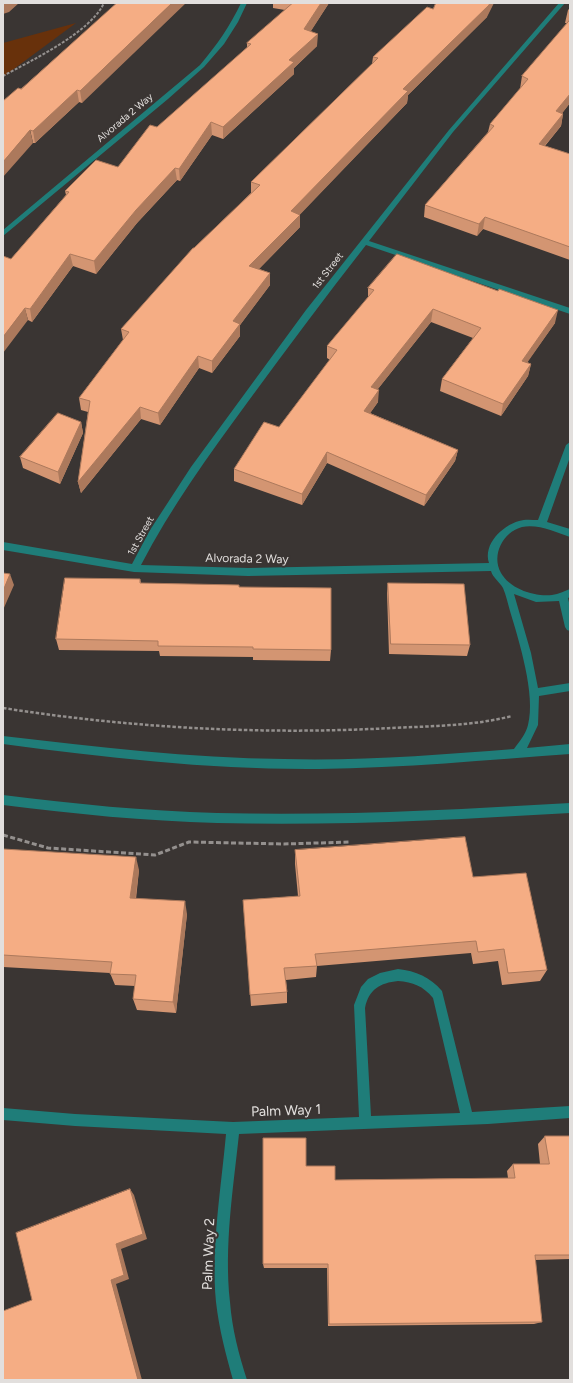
<!DOCTYPE html>
<html>
<head>
<meta charset="utf-8">
<style>
	body { margin:0 }
	#map { position:relative; width:573px; height:1383px; overflow:hidden; background:#3a3533; font-family:Figtree,sans-serif }
	canvas { display:block }
	.frame { position:absolute; inset:0; border:4px solid #e2dfdd; pointer-events:none }
</style>
</head>
<body>
<div id="map">
<canvas width="573" height="1383"></canvas>
<div class="frame"></div>
</div>
<script>
const ctx = document.querySelector('canvas').getContext('2d');
ctx.lineJoin = 'round';
function fill(path, color) { ctx.fillStyle = color; ctx.fill(path, 'evenodd'); }
function stroke(path, color, width, dash) { ctx.strokeStyle = color; ctx.lineWidth = width; ctx.lineCap = dash ? 'butt' : 'round'; ctx.setLineDash(dash || []); ctx.stroke(path); }
function label(font, color, halo, rows, align = 'center') {
  ctx.font = font + ' Figtree,sans-serif'; ctx.lineWidth = 4; ctx.setLineDash([]); ctx.textBaseline = 'middle'; ctx.strokeStyle = halo; ctx.fillStyle = color; for (const [text, x, y, turn = 0] of rows) {
    ctx.save(); ctx.translate(x, y); ctx.rotate((+turn || 0) * Math.PI / 180); ctx.textAlign = isNaN(turn) ? turn : align; if (halo) ctx.strokeText(text, 0, 0); ctx.fillText(text, 0, 0); ctx.restore();
  }
}
const green = new Path2D(`
	M76,23L3,77V43Z`);
const pathFar2 = new Path2D(`
	M3,76C32,60 90,33 104,3`);
const pathFar1 = new Path2D(`
	M3,708C131,728 262,735 392,728C432,726 473,726 512,716`);
const path = new Path2D(`
	M3,835L48,848L155,855L189,842L284,844L350,842`);
const minor = new Path2D(`
	M241,3H247L238,22L224,44L204,67L168,99L3,236V230L200,65C217,45 230,26 241,3Z
	M559,3H565L453,132L369,241L570,308V314L366,245C325,297 286,350 247,403C209,455 171,507 141,565L248,568L489,563C483,544 502,526 519,521C525,519 532,520 538,520L566,445L570,442V457L547,522L570,529V537C555,532 539,524 522,527C503,532 491,555 501,573C510,589 535,597 552,595C559,594 564,591 570,589V597L568,598L570,607V631L567,630L565,627L559,601L536,602L514,594L531,653L538,688L570,683V691L539,696L538,725L527,748L570,744V754C487,760 403,768 319,769C214,770 108,758 3,744V736C96,747 190,758 284,759C361,761 437,755 514,749C519,742 526,734 528,725C536,695 519,641 510,611C508,604 506,595 503,588C499,581 493,578 491,571L248,576L134,572L3,550V542L132,564L150,530L191,467L306,310L449,130Z
	M3,795C74,804 145,811 217,813C335,816 452,810 570,803V813C452,820 335,826 217,823C145,821 74,814 3,805Z
	M398,969C416,971 430,977 442,991L472,1112L570,1106V1118L488,1124L239,1134C233,1190 224,1246 230,1302C232,1329 239,1355 247,1380H233C226,1355 219,1329 216,1302C211,1246 221,1190 226,1134L75,1126L3,1120V1108L75,1114L233,1122L359,1117L354,1005L361,987L368,979L380,973ZM398,981C413,982 423,986 433,998L460,1113L371,1116L365,1008C369,989 380,983 398,981Z`);
const wall = new Path2D(`
	M117,3L82,103L79,102L35,143H33L21,89Z
	M273,3H329L310,32L317,46L294,68V74L223,139L212,135L180,181L177,180L137,223L96,274L73,266L32,322L28,320L11,259L66,195L65,191L118,167L157,127L247,48V43L285,10L273,8Z
	M570,8V103L562,113L563,114L561,126L545,146L570,154V260L483,229L477,236L424,217L425,205L488,132L490,124L520,89L522,76L567,23H565L568,10Z
	M433,9L487,17L408,95L407,103L299,215H300V227L259,269L270,273V285L240,325V336L212,373L199,368L160,425L141,419L81,493L78,482L88,412L81,410L79,398L123,340L121,329L194,248L251,193V182L372,64L373,57Z
	M368,288L555,323L527,362L531,364L528,376L501,416L440,391L442,379L473,338L431,322L377,390L378,402L370,413L458,450L455,461L424,506L327,463L302,505L234,481V469L279,427L330,360L327,358V346L368,298Z
	M81,422L83,433L60,484L23,468L20,457Z
	M140,579L141,583L239,587L331,650L330,661L253,660V657L160,656L159,651L59,650L56,639Z
	M388,583L470,645L467,656L389,654L387,593Z
	M3,849L139,870L136,899L187,914L176,1013L137,1010L133,999L135,986L115,985L110,973L3,967Z
	M295,850L473,877L547,970L540,981L502,985L498,961L473,964L471,953L317,966L316,977L286,980L287,992V1003L251,1006L243,900L298,896L295,864Z
	M545,1136H570V1259L535,1260L542,1322L534,1324L328,1326L327,1268H264L263,1264L306,1166L335,1180L508,1178L507,1171L513,1164H540L538,1144Z`);
const shadedWall = new Path2D(`
	M3,3H19L9,12L3,14Z
	M172,3H186L82,103L80,91Z
	M321,3H329L304,42V29Z
	M490,3H494L487,17L408,95L407,103L291,224V211L403,89Z
	M318,34L317,46L294,68V74L223,139V127L289,60Z
	M77,90L79,102L35,143L33,131Z
	M570,94V103L554,124L556,111Z
	M563,114L561,126L536,156L539,144Z
	M211,122L212,135L180,181L179,169Z
	M30,130L33,143L3,177V162Z
	M175,168L177,180L137,223L96,274L94,261L136,210Z
	M300,215V227L250,278L249,266Z
	M485,217L483,229L477,236L479,224Z
	M70,254L73,266L32,322L30,309Z
	M270,273V285L240,325V336L212,373V361L233,321Z
	M25,308L28,320L3,353V337Z
	M433,309L431,322L370,399L371,387Z
	M558,310L555,323L520,373L522,361Z
	M198,356L199,368L160,425L158,413Z
	M531,364L528,376L501,416L503,404Z
	M379,390L378,402L364,422V411Z
	M140,407L141,419L81,493L78,482Z
	M81,422L83,433L60,484L58,472Z
	M458,450L455,461L424,506L426,495Z
	M327,452V463L302,505V494Z
	M10,574L14,585L3,610V591Z
	M136,857L139,870L134,911L130,898Z
	M185,901L187,914L176,1013L173,1002Z
	M130,1189L134,1195L147,1239L121,1249L129,1279L116,1284L142,1380H138L111,1280L116,1244Z`);
const building = new Path2D(`
	M117,3H172L80,91L77,90L33,131L30,130L3,162V101L18,88L21,89Z
	M293,3H321L304,29L318,34L289,60L294,62L223,127L211,122L179,169L175,168L136,210L94,261L70,254L30,309L25,308L3,337V256L11,259L69,192L65,191L96,160L118,167L150,125L157,127L251,44L247,43Z
	M436,3H490L489,5L403,89L408,91L291,211L300,215L249,266L270,273L233,321L240,324L212,361L198,356L158,413L140,407L78,482L90,401L79,398L129,332L121,329L193,248H194L260,185L251,182L378,58L373,57L427,7L433,9Z
	M570,20V94L556,111L563,114L539,144L570,154V247L485,217L479,224L425,205L494,126L490,124L528,79L522,76Z
	M397,254L498,291L499,289L558,310L522,361L531,364L503,404L442,379L481,328L433,309L371,387L379,390L364,411L458,450L426,495L327,452L302,494L234,469L264,422L279,427L337,350L327,346L374,290L368,288Z
	M58,413L81,422L58,472L20,457Z
	M3,573L10,574L3,591Z
	M65,578L140,579V583L239,585V587L331,588V650L253,649V647L158,646V641L56,639Z
	M388,583L464,584L470,645L391,644Z
	M465,837L473,877L526,873L547,970L508,973L504,949L478,952L476,941L315,954L317,966L284,968L287,992L250,995L243,900L300,896L295,850Z
	M3,849L136,857L130,898L185,901L173,1002L133,999L136,975L110,974L112,962L3,955Z
	M545,1136H570V1255H535L542,1322L329,1324L328,1264H263V1138H306V1166H335V1180L515,1178L513,1164H549Z
	M130,1189L143,1234L116,1244L124,1275L111,1280L138,1380H3V1311L32,1300L16,1233Z`);
const farStreetnames = [
	["Alvorada 2 Way",125,118,-40],
	["1st Street",328,271,-52],
	["1st Street",141,536,-61]
];
const streetNames = [
	["Alvorada 2 Way",247,559,1]
];
const nearStreetnames = [
	["Palm Way 1",286,1111,-2],
	["Palm Way 2",209,1254,-88]
];
fill(green, '#68310b');
stroke(pathFar2, '#94908e', 2, [3, 1.5]);
stroke(pathFar1, '#94908e', 2.5, [3.5, 2]);
stroke(path, '#94908e', 3, [5, 2.5]);
fill(minor, '#1f7d79');
fill(wall, '#d39572');
fill(shadedWall, '#ac795c');
fill(building, '#f5ad84');
stroke(building, '#ac795c', 1);
label('10px', '#e2dfdd', '#3a3533', farStreetnames);
label('12px', '#e2dfdd', '#3a3533', streetNames);
label('14px', '#e2dfdd', '#3a3533', nearStreetnames);
</script>
</body>
</html>
